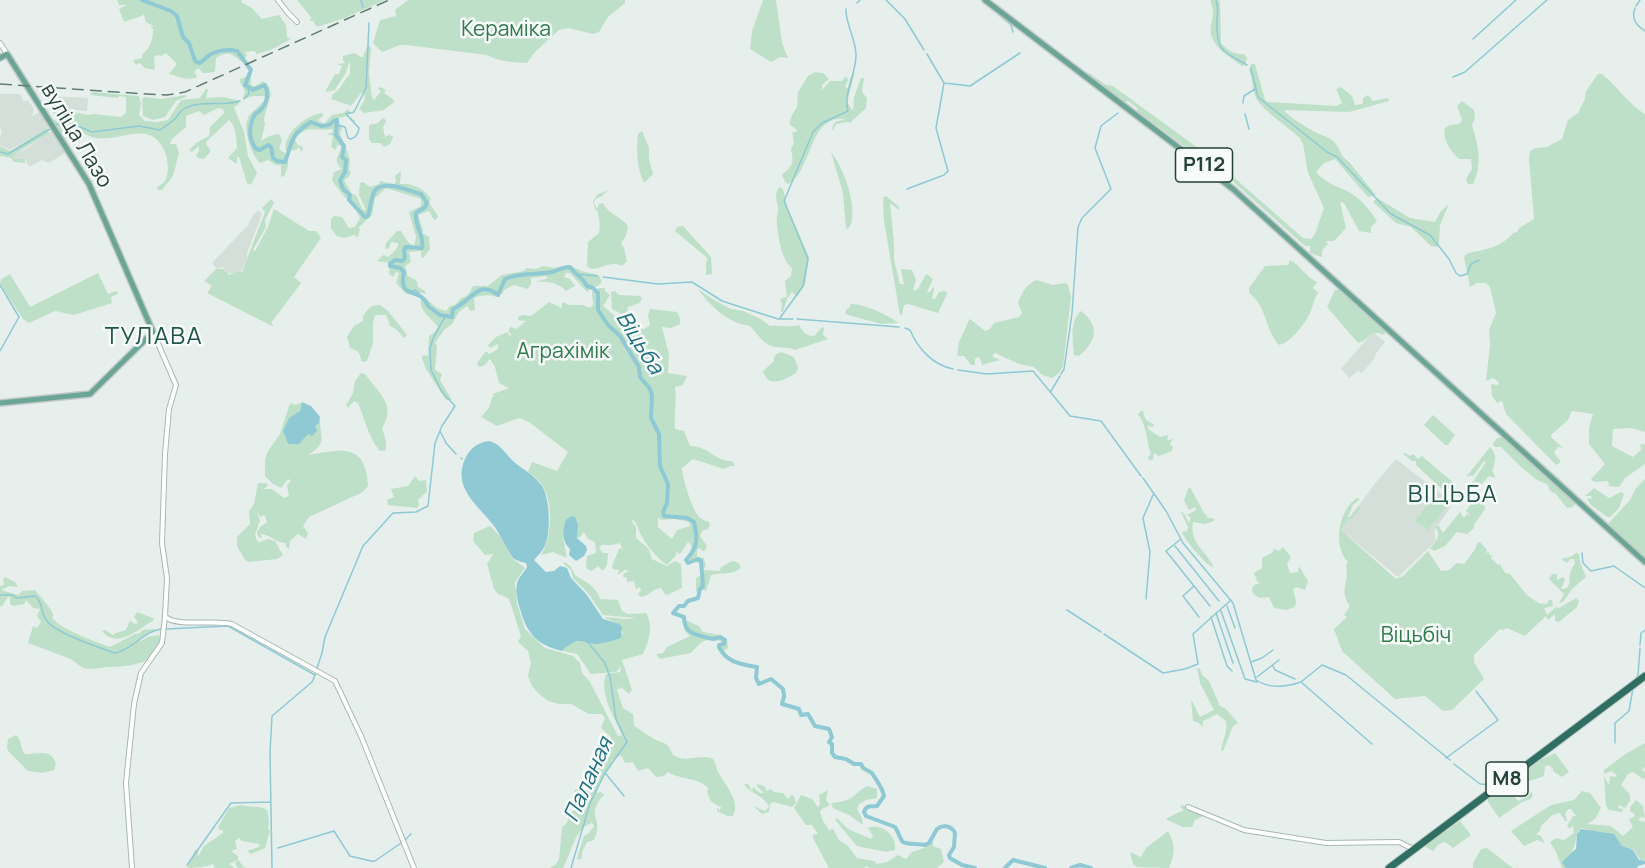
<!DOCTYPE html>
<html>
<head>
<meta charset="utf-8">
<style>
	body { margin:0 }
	canvas { display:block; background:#e6efeb }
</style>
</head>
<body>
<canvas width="1645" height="868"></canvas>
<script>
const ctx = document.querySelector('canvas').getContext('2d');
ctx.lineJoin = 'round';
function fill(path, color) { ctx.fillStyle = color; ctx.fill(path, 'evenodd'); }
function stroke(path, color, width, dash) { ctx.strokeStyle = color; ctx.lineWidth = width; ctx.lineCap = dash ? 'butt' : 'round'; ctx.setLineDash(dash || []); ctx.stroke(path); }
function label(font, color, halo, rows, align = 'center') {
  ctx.font = font + ' Manrope,sans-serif'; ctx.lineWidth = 5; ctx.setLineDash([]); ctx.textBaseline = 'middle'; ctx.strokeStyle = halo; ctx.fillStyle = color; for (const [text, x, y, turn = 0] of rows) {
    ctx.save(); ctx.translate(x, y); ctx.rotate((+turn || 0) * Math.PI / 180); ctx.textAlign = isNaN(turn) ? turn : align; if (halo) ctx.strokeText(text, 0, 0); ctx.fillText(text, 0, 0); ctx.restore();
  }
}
const built = new Path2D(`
	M0,94H20L24,102L28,100L34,109L32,116L40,112L49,126L10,150L0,145V136L2,134L0,127Z
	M51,96L88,98L87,111L54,108L48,97Z
	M53,130L66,150L65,153L49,163L42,160L29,167L25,159L15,161L13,155L24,150Z
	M258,210L262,214L247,253V259L241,272L229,273L222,267L217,269L212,263L248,225L252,217Z
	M1373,332L1385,342L1375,355V358L1362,373L1358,371L1349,378L1341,369Z
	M1396,459L1445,497L1452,505L1434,531L1436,541L1398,577L1341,530L1376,482Z`);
const green = new Path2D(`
	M117,0H242L241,2L252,8L262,19L279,15L286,25L287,37L291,39L271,50L256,54L255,51L245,52L247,55L243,61H240C232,52 225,52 216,58L215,72L203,73L198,68L194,72L197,76L196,78L186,79L169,74L177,64L166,53L161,56L157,55L154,57L155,70L145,68L140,63L136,65L133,60L142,58V55C151,47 153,40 153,29L150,27L154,26L146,22L144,15L124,22L119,9L127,5H119Z
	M297,0H385L345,18L317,27L313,21H310L311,17Z
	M408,0H625V3L608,17L599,32L593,34L568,28L559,30L535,52L527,63C512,62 500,62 487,55L406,45H400L382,52L373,43L380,20L396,16L395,10Z
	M763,0H776L782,43L788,58L780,57L771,62L750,49L752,31Z
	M1210,0H1219L1220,2L1221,43C1227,50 1235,55 1244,54L1247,58L1245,65L1242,66C1232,58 1213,48 1211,34C1209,21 1217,18 1210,0Z
	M368,44L371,48L369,73L372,98L374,100L381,91L378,89L381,87L386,90L384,93L393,99L394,102L384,110L364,113L359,109L365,99L364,92L361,93L351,106L331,99L333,94C341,90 343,81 350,74V64L348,62C350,71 340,80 335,90L325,92L335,74H339L342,66L337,64L345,63L343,60V56L354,53L361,57H363Z
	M1251,64H1255L1265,100L1268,102L1336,106L1342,103L1336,89L1341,87L1352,96L1355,105L1363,104V98L1368,95L1373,101L1388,98L1389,101L1349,112L1284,110C1290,118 1305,126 1315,132C1320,135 1327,136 1332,140C1340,146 1340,157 1349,162L1376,195L1368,197L1335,159L1324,163L1316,172C1325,183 1337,186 1349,192C1361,199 1370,210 1377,221L1371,227V233L1359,231L1344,203L1340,202L1346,228L1334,241H1326L1328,244L1322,250V257L1310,253V246H1305L1220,170L1219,168L1222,167L1303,238L1311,239L1315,234L1324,208L1308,173L1303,144L1300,138C1289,128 1262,110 1256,98C1252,89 1253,79 1249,70Z
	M815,72L823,73L829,79L822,85V90L830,81H842L846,76L848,80L845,87L848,88L850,78L855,72L847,102L853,111L854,97L861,78H864L862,92L867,98L866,108L850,123L847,122L836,124L833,131L832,128L835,122L845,119C808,115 813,171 788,184L785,182L782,175C793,164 794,166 791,149L794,143L792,132H796L797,130L789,124L792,115L797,107L798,92L808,76Z
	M1089,73L1106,85L1113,86L1206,154L1211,165L1209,166L1202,160V157L1198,156L1137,111V108L1128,101L1125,102L1087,74Z
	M1598,74H1602C1617,86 1628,104 1645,114V432L1631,428L1613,429L1612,446L1633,457L1641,450L1640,444H1643L1645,445V464L1625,478L1619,487L1609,486L1608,481L1594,482L1591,479L1605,464L1589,444V428L1593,414L1572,411L1568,420L1551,435V437L1563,448L1558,447L1554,453L1561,462L1556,465L1506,414L1502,401L1497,403L1492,396L1491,384L1498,385L1499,382L1493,378L1486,381L1490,344L1489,330L1496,313L1490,287L1486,283H1477L1470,287L1464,257L1468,253C1485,250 1502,247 1513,233L1517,232L1519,228L1534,219L1529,159L1530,151L1536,148L1547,147L1562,139L1568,120L1578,113L1585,99L1586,91Z
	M251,75V85L255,86L263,81L269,87L271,94L264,118L265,124L261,141L269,136L279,134L282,140L279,149C282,151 285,153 287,155C290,160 287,174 283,177L281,176V165H276L268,160L260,163C251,155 240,124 251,113C256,108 261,105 265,99L264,96H253L243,99L245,91L240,82V79Z
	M206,89H208L206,98L224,97L239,101V104L234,107L235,110L244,132L248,156L257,173L251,185L247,183L239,157H237V163H235L228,158L237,148C236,137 237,128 229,120L207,141L206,144L211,151L204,159L198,158L196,155L199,151V146L192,152L189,150L196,143L209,136L210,127L224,113L223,109L218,108L204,115L199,111L186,116V127L172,139L170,144H176L179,153L173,176L162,190H158L157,188C159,185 162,185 164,182C170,175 168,159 165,152C151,118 122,142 96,138C91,138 84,133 79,131L70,135L66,132L61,135L50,118L57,121L52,110L53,108L88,115L94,114L121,117L126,113V97L119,96L118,98L90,95L92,92L139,96L141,104L139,115L145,121L157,122L168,120L181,100L200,98Z
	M186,95V97L176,101L165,117L153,120L143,116L142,99L144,97L161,99Z
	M1462,101L1474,110L1475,118L1472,125C1478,145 1483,164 1473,184H1468L1466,179L1472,169L1471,159H1459C1451,151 1442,140 1445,128L1450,125L1459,124L1462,120L1457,106Z
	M348,109L350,112L348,115L355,121V125L347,116L339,118L340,125H343L340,133L350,159L349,170L351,172L349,177L344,180L352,194L356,195L363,210H366L359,195L360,183L363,182L370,187L379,184L380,181L394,184L396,182L395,176L401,171L400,184C414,183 423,188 431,199L429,203L438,216L437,219L434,220L429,211L418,215L423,230L422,233L429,237L430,249L423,258L421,257V251L409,252L411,262L405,266L408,276L417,281L418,287L425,291L426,294L417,292L414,295L406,294L396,283L399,273L396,272L393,277L389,274L390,263L377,261L383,255L388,257C392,254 399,248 398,243L391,242L389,248L385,249L386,243L397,231H401L408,242L414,246L416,237L409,212L421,206V199L386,188L375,198L372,215L358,228L360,229L358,237L354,235L345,238L337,236L331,229V219L334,216L342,217L349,228L355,227L360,218C357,209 338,191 332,180L334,172L342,169C331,158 341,156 341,146L337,145L336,150L331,147L333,136L327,134L333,132L332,129C314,132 310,124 294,138L298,145L303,147L302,153L299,147L296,150L286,151C282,134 307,114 323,113V116L318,120L324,124L332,115L343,113Z
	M382,119L384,118L386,121L383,127L385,137L390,134V137L392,135L393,137L390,144L384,147L380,143H372L369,139V125L378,123Z
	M47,127L49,133C37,141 23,148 13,156L15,159H25V163L14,162L11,158L0,156V146L10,151Z
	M642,131L649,148V159L653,174L644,183C637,168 636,151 638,134Z
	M831,152C843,166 860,210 849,228L846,229L843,193Z
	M779,187L783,189L787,206L809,257L805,285L797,297L792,292L787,299L783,312H781L782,304L780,299L787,297L785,281L791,276L792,268C782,261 778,237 777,224C776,219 778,214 778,210C778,200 773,198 779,187Z
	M608,190L602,196L595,199L594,203L597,209L599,204L603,203C609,215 621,216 628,226L626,236L621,243L624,248L627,261L622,266C611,260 602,269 591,269L587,266L588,242L599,233C601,224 599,217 597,210H595L593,201L597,195Z
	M886,196L899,207V210L890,203L894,242V260L900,284H904L901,269L912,270L916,280L913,290L914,291L918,289L926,274L928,275L933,279L927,292H930L933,287L934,289L932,299H935L939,292L946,291L947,294L938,313L908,304L904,305L902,315H900L884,221L883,198Z
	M1377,198L1410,218L1435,222L1441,211L1449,204L1440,225L1439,243L1437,247L1431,246L1411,227L1396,223L1373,202Z
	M271,199L274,203L265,220L266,227L253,250L255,251L268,227L274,209L309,231H316L321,238L294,277L301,283L271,323L273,325L272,326L207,293L212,286L204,281L216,269H224L229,275L235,272H242L265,212L262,208Z
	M683,226L711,257L712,274L706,275V262L708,260L706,257L675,231L677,227Z
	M1290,260C1301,265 1306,278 1317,282L1313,288L1318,293C1313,300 1313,308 1309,315C1304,325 1289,344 1279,345C1265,330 1267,306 1249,293V288L1265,266L1288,265Z
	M569,265L581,271L599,275L602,282L598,286L590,287L589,291L587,292L570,273H566L564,277L570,279L575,286L566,291C558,282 547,281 535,282L548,278L545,276L531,278V284L528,289L514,285L504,290L503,293L496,297C491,294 479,295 474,298L475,310L471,311L467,306L459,312L452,324L444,330L435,343L437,346L435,370L442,374L440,380L452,400H446L426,369L422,358L423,355L428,356L429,336L435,332L438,327C431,317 416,310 422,296L437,308L446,311L450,306L455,305L461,298C468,297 470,292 473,286H488L502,275L524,271L526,268L536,269L543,266L553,268Z
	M98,273L108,294L117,291L118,294L111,297L112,303L74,315L55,311L29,323L23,319L0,284L1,279L10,274L30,307Z
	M1036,280L1053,285L1065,283L1068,285L1071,297L1063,366L1059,373L1052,378L1042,375L1034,367L1019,364L995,353L993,354V357L1000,360L982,365L980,358L977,357L975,359V365H971L964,356H957L959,342L969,320L970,319L985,331L990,329L994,323L1019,317L1022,313L1018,303C1022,292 1026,285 1036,280Z
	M599,288H605V291L610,295L603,306L614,315L625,329L632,327L635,330L644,329L650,325L648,315L650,309L677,312L680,318V324L671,328L662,327L669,354L668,373L687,376L683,385L675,387C677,401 674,414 675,429L684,431L690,446C707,445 714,461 732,461L735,466H730L724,469L693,459L682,468C682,478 693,512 700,518C703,520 706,521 709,522L710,525L708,529L702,531L700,536L707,546L705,551H703L700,548L697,550V557L704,558L706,567L703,568L700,563L690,561L688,558L692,546L688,542L681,553L678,554L676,550V555L667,565C656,557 648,547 641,535C638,528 637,523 632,519L633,524L636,526V538L649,549L652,559L667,566L675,561L681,564L682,588L667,595L665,594L661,588C653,588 649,596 641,597L638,594L641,590L640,587L636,589L634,581L627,582V578L623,577L624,573L628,572L627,570H624L618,575L619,570L613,569L612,566L619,549L622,548L620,543L612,545H602L599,548L603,553H608L607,565L603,571L598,566L592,571C583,569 587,563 587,556L596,553L595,542L588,539L584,532L579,538L577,536L578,528L563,537L567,558L553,552L541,555C552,537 554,503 542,485C539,480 533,476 528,472L532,462L557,471L568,452L529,422L519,418L497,426L481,417L489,408L492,397L494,396L493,394L509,388L499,383L495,367L490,359C486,363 486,366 479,367L477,363L486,351L489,354L498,349V344L490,348L488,345L496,337L507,332L510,336L512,334L509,333V329L511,327L516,329L526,321L518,320V317L523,315L531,316L549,302L562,308V302L570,305H583L590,308L593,305L592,292ZM658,518L661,520L675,519L689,522L690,526L677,530L672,539L658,527Z
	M698,289L714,300L731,309L743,311L761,319L770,326C780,325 789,328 799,325C803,332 806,336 814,336L822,327L824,328L823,335L828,339L795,350C787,346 773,349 767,344C760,339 756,332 750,326C728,323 711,307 698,289Z
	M1335,290H1340L1385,329L1386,332L1383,335C1368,328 1371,340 1358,343L1327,307Z
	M615,291L619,295L640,296L642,298L640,303L628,307L626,316L612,309L611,292Z
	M851,304C862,303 891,316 898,323L881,324L848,315L845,313L846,310L849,308Z
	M380,305L388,311L407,335L404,338L396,329L390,326L386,315H375L373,323V343L367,361L362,362C358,350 361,353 350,348L347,337L354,326L363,321C362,314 367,310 372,306Z
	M1081,311C1101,327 1096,341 1079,356L1074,355C1073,341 1069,321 1081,311Z
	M781,352L794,357L798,368L796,373C784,380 768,389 763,371L773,362L775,355Z
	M361,373L365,374C378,392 397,405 382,428L386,441V450L380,451C368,437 365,419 358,403L354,401L348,408L346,405L353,393L355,381Z
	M302,402L300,411C291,417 288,422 283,431L288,444L300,442L315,424L319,423L320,419C320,440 328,442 308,455C340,450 366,441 368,486L363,492L309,517L303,526L308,533L306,539L298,534L290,541L289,549L286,547V543C276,543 271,535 261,534L262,538L258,537L257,532L260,527L267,522L265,516L263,515L261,517L257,512L260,520L255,535L257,541L260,542L268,539L275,541L283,555L277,559L249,562L245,560L237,546V537L250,524L249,511L254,504L258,483H266L268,485L264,489H272L284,498L289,496L287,485L291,481L288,479L281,488L273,484L265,476V460L268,451L280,434L289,406L291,403L296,405Z
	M1141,411H1143C1145,420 1146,421 1154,424L1153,427L1148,426V429L1160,437L1168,435L1167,441L1173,438L1170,444L1173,447L1172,451L1159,456L1154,453L1153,460H1149L1148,457L1151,454C1146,441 1147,425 1138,414Z
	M1433,415L1455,435L1448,445H1445L1424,425Z
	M1503,437L1576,502L1573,507L1567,508L1556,494L1550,491L1547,484L1537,480L1521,467L1501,447H1494L1493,443L1497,438Z
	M1490,447C1497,454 1496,461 1492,471L1496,478L1489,476L1478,488L1472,483L1486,462L1484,461L1474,475L1466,477Z
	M1405,453L1410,456L1413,454L1418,459L1422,456L1456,485L1448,489L1449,493H1446L1416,465V461H1412L1403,454Z
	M415,476L419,481L426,480L427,491L418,500L419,505L417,508L388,505L387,500L394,497L391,489L408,486Z
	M1645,479V557L1608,524L1630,500L1636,488Z
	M1190,487L1204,513L1207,515L1206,517L1215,519L1214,521L1205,524L1193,522C1189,544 1207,551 1214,568C1207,566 1184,540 1182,532L1187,531L1188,527L1180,510L1185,515L1189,523L1191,518L1187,515L1196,510L1195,507L1189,510L1184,500L1188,489Z
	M1594,488L1609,498L1621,492L1624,494L1619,508L1610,517H1607L1590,504L1587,498L1592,499L1591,496H1585Z
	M1434,496L1447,506L1428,530L1415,521Z
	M1357,498L1360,499L1353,505L1348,517H1350L1358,506L1361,508L1352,519H1349L1341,530L1396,579L1403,576L1428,551L1441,571L1449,570L1457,563L1464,564C1468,559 1477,548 1477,543L1480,542L1487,550L1486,553L1489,552V555H1492L1491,558L1498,565L1500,564L1505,573L1510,574L1527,595L1537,602L1541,604L1545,603L1546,605L1549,600H1552L1553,606L1544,608L1547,615L1556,607L1559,608L1576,598L1579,601L1577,607L1559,622L1555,621V614L1548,620L1546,616L1525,636L1507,628L1503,630L1500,629L1474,655V662L1484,679L1452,710L1443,711L1425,696L1395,699L1342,651L1334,629L1347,617L1344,615L1350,606C1338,589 1350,582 1346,566L1348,562C1332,546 1339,509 1357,498Z
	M1474,499L1484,504L1485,509L1474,525V528L1467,534L1457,532L1445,546L1434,551L1430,548C1437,541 1442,535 1435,527L1439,526L1443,533L1460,512L1464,518L1467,514L1471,516L1466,511Z
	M490,526L501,537L512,558L525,568L515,582L517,603L525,629L545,648L573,656L580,663L582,673L590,682L618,736L622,735C614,716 599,694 606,674L620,672L621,666L616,672L591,674L577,654L562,651L572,642L586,640L593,644L618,639L623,633C620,619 605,622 598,613L604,618C615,616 626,621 635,618L603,615L588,593L573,578L571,570L563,563L565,562C573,567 572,570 576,576C586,581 597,588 600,599L618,600L622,611L628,614L646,613C654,626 649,641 643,654L622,660L632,690L629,694L621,687L617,690L623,708L633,714L634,726C640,729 645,734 651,737C663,745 666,739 673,755C687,764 699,753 713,759C716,763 716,768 718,772C725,784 741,802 733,816H727L717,811V808L720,810L721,807C712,803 706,799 708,788C696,776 683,781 668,772L664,776L656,777L648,768L638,771L633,762L625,763L621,755L612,760V764L597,788V793L601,792L604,795C584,816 605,818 594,840L587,842L582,852V858L578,860L577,858L584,836L589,833L594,826L592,823C575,827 571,854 563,868H549L555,865L559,859L562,827L567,823L569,815L575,809L576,799L574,792C584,776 601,766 600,745L604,748L611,747V737L601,728L605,718L602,714H589L571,704H559L548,701L539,694L532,686L528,676L531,663L528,651L518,642L521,636L510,602L508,598L498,594L494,589L487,564L493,554L485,555L473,541L474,533Z
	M1283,547L1291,557L1287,564L1290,573L1298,572L1299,566L1308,581L1305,590L1296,587L1293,590L1296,601L1295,607L1286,610L1274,608L1269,597L1260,598L1253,594L1252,588L1254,585L1260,583L1257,581L1254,573L1262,568V558L1272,553L1274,549L1279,551Z
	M1576,553L1579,554L1580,562L1586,577L1572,589L1563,602L1559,603L1564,594L1549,579L1552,574H1557V580L1563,577L1565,580L1561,589L1567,588L1570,583C1568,579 1571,567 1575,564L1574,559H1571L1567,563L1561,559L1570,557Z
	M732,561C737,562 740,563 741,568C731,576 722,572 711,575L706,591L701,589L696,592V578L703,574L704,570L720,571L721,567Z
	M5,577L15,582L18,587L9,586L1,590L18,595L22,591L35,590C40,596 49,606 52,612C56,619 49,615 55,621C66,631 96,642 110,647L135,634H138L143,630L154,629L155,631L142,637L139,642L147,637L159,635C164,664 128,667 108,667C101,668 90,670 84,668C78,666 74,660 68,658C55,653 41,648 28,643L33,626L37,628L41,622L37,616L40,609L33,608L26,600L24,604L13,606L10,604V597H8L2,606H0V586L4,585L3,579Z
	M137,612L153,618L154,620C140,628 117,650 102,631L105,630L113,635C123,628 125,636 130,620L134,624L138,623L134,617Z
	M683,619L699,626L703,632C714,634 729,634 728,648L721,653L718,646L722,643L721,641C703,639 704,639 691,653L660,659L656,654L663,653L667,647L690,636L684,630Z
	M1197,668L1200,669L1202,675L1209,681L1220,706L1226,709L1238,723L1233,726L1223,751H1221C1222,740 1228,733 1226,721L1217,714L1203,721V727L1199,723L1193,721L1191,699L1200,717L1214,710L1200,683Z
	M16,735C22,741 20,749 25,754C37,754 52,748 56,764L54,770L42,773L28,771L9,752L7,748L8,739Z
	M1645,743V767L1642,770L1645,772V778L1643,779L1633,772L1628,774L1621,785L1630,794V801L1625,808L1619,805L1618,808L1623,809L1622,812L1609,810L1606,806L1604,776L1609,785L1610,776L1615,777L1617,775L1611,771L1604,774V770L1624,755Z
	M1555,753L1569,772L1562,777L1553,771V768L1548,765L1545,766L1544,776C1540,778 1525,782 1522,782L1511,793L1518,801L1527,797L1531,792L1533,794L1531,799L1522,802L1499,818L1488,802V799L1542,759Z
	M744,784H748L752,791L753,787L760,793H764L757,786V784L764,786L767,791L770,789L774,792L783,793L788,799L791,795L794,796L796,803L792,807L774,802L770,804L769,812L762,814L753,806L765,811L769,807C764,795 750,794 744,784Z
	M868,786L877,789V798L866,800L859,804L857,810L862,818L863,825L849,815L833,808L831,803C838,802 845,802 851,798C857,794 860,789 868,786Z
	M828,790L826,800L830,805L822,809L820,812L823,821L830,831L831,829H833L839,840L848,846L857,858L874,861L877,864L887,862L898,855L906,859L912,852L924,848L933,838V846L941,849L944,862L937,868H869L867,866L864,868H829L813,838V835L818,834L812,825H806L794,808L801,795L812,799L818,807L820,804L819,795Z
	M1582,791L1590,793L1601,808L1595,819L1587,824L1611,826L1623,836L1633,827L1629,819L1634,817L1635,814L1630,811V807L1636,800L1643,806L1645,818L1641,817L1638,820L1645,822V860L1641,861L1633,849H1625L1588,830L1594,831L1581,828C1574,836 1577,846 1571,852L1576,849L1577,846L1614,868H1562L1556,852L1550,842L1556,838L1564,840L1574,833L1573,825L1570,829L1567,826L1573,816H1576L1571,809H1568L1565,814L1567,821H1565L1560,813C1549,814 1548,821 1541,826L1540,831L1536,834L1541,836L1545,843L1537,840L1524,846L1511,831L1551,805L1574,800Z
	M241,805C249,808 261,805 267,810L269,821L268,828L270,831L265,848L251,854L247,851L259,847L260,844L242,841L239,838L235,841L237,849L233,850L232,852L238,856V860L245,868H238L235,864L237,860L229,864L235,868H215L213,864C206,867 196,868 187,868L195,850H198V857L204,846L223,833V830H219L218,827L229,808Z
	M1182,805L1205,813V815L1195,820L1192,827H1183L1167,820V818L1184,810L1180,807Z
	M837,818L848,829L871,839L873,836L868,828C881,823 897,835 895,850L886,852L857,846L835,820Z
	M1460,821L1471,835L1453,848L1445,842L1439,844L1433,851L1424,846Z
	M1168,831C1176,846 1175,853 1169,868L1137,867L1133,864L1130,852L1141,857L1146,848Z
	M1487,848L1513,868H1473V863L1481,849Z`);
const water = new Path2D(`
	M302,402L311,406L320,417L319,423L315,426L317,431L312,436L308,434L299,444H288L283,431L289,418L300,411Z
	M490,441C501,445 506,454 514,462C524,470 535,476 542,486C550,498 551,533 545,545C543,551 538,555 534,560L546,572L554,571L560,566L567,568L571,578L587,595L603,619L619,624L622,627L621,638C615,640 609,642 602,643C584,648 582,631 562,651C538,645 528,635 521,612C518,603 515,592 517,584C518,577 524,573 527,567L526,563C522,562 517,561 513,558C509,553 500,534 494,526C478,505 452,488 465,459C470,448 478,442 490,441Z
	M572,516L575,517L578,525L577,538L586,546L587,550L584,556L576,561L569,555L570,549C562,542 562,531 566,520Z
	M1581,829L1614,834L1622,846L1633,850L1639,860L1645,861V864L1638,866L1637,868H1566L1562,862L1576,849L1577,834Z`);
const stream = new Path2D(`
	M361,0L363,7
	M886,0L905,19L924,50
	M1216,0C1218,6 1218,12 1217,19C1216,51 1221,50 1247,65
	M857,3L860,0
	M1636,6L1640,0
	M1635,8C1631,19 1636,25 1645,31
	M999,15L1011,25L1013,32
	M1473,39L1516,0
	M1251,68L1258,97L1327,152L1337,157L1391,214L1430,235L1449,259L1456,273L1460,276L1467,274L1471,264L1479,260
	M1453,77L1465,72L1547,0
	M944,83L970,86L1020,53
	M244,99L249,94L248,88
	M1243,103L1244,96L1255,89
	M1245,114L1249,129
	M56,125L62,122L73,124L92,132L139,126L160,130C165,126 171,123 176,118C177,116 180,112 182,110C198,99 222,107 240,101
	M337,125L345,127L348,138L351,139C357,137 358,133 359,128L346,114L354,112L366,88L369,23
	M0,152L8,154L50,129
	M907,189L944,175L948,171L936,128L944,83L927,54
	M578,274L597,276
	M603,277L658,284L692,282L722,301L778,319H793
	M0,285L19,317L0,351
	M410,292L416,290L419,294
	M780,318L803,286L808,259L784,201L813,132L822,123L848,111C843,94 856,74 856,55C856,39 845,23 846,9
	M797,319L899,327
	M905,328L910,330C918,349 933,365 953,369
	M958,370L987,374L1033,371L1070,416L1101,421L1141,476
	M1061,374L1064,369L1072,313L1078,227L1082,218L1111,189L1095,148L1101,126L1118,113
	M1051,391L1060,376
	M440,431L446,443L456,454
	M461,458L462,459
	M1143,478L1166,511L1183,543L1233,603L1256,680C1269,689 1286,687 1301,682L1372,744
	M1181,539L1166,551L1210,606
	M1175,546L1219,601
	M1582,553L1583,563L1591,571L1614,566L1645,588
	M1194,586L1183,596L1199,617
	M0,595H13L16,598L35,596C44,603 40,613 47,621C56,633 100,648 115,653C134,649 142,632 161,629
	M1146,599L1150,552L1143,518L1153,495
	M1227,606L1235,628
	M1067,610L1101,632
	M1221,611L1245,679L1257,682
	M1216,613L1233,663
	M1211,617L1227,666L1232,671
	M166,629L228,626L315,675
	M1104,634L1163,673L1185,669L1198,664L1193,634L1231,600
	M1640,645L1641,633L1645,630
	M1251,662L1262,658L1273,650
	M1273,666L1275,670L1295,679
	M317,668L322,653L325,637L363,546L393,513L416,512L428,506L435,443L442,426L455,406L442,392L431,370L430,348L434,336L445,317
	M1257,677L1279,660
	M1634,681L1638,675L1640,648
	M1301,682L1322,665L1346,675L1450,760
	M1615,743V723L1629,711L1633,688
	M1446,758L1498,720L1476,691
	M1454,764L1480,784L1494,785
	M606,774L624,796
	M405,840L411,834
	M278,848L334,831L350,856L371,861H375L401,843
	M187,865L231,803L271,802
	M272,868L270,752L272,716L312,682L316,673
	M571,868L590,803L605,773L627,742L616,719L610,677L605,663L585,639`);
const river = new Path2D(`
	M142,0L171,11L177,16L183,37L189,43L195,61L199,63C202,62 204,59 207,57C215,50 228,49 237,51L251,70L245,85L253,90L265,85C270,96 266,108 255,114C249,125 248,138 256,149L260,150L268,145L271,147L273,158L277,161L285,162C293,141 290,135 311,122L321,126L329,125L334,121L337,120L336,135L344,146L342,157L346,160L345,172L340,180L343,189L350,195L349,200L365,217L368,216C370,209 371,199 374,192C382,178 409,191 421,194L427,203L425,207L416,213C414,226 425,236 422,248L406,247L404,250L405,258L402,261L395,260L390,264V266L400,268L404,272C397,301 421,286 428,306L440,315L452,317L453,309C472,301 478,279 498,295L505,279C521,272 536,275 552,272C559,270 563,267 570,267C575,275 582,276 587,286L593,288L598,293V310L608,325L620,336L639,367L640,377L650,389L652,395L651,418L659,434L660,466L668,484L667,503L663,512L664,516L687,518L694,522C698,540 698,547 686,560L688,563L698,559L701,561L703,586L700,589L698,598L688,601L684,606H679L673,613L684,617C684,635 698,635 713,639L720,637L725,640L724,644L719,645V647C727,663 741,664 757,667L756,678L759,684L771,679L783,689L784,696L782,704L799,709L801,715L808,714L815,726L829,729L832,737L829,742L832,744V753L835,757L846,759L854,764H861L863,768L872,773C876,780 883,788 884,796L877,806C870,807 867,804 864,812L866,816L895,827C898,831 900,839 903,842C908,845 919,843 925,845L929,843L937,829C943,824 952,826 955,833L954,847L949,855L950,858L962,865L975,868
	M1005,868L1013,860L1045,868
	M1071,868L1080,865L1091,868`);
const minor = new Path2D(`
	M278,0L288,13L297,22
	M0,43L7,54
	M153,332L176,385L169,409L165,454L162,543L167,578L165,616C175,628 215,619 232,624L335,681L361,736L414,868
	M1188,807L1244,830L1326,843L1399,842L1413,849
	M132,868L126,783L134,704L141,673L162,643L165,616`);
const major = new Path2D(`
	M985,0L1233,189L1645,562
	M0,58L7,54L89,184L153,332L90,394L0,403`);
const highway = new Path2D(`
	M1389,868L1645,676`);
const rail = new Path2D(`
	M0,84L146,94L167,95L185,92L389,0`);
const shields = [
	[1204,165,57],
	[1507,779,42]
];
const shieldNames = [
	["Р112",1204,165],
	["М8",1507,779]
];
const parkNames = [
	["Кераміка",506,30],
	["Аграхімік",563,352],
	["Віцьбіч",1416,636]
];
const streetNames = [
	["вуліца Лазо",76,136,59]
];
const waterNames = [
	["Віцьба",639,343,58],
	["Паланая",589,780,-66]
];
const quarterNames = [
	["ТУЛАВА",154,337],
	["ВІЦЬБА",1453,495]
];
fill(built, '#d4dfda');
fill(green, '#bfe0c8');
fill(water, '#8ec9d4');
stroke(stream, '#8ec9d4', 1.5);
stroke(river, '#8ec9d4', 4);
stroke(minor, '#a8b8b2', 6);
stroke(major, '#c2cac8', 8);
stroke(highway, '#c2cac8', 9);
stroke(minor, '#fff', 4);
stroke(major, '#6aa596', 5);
stroke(highway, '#2f6f62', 7);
stroke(rail, '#5f7d75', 1.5, [12, 6]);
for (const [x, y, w] of shields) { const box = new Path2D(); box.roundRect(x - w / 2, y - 17, w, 34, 4.5); ctx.fillStyle = '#f7fbf9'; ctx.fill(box); stroke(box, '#24423a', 1.5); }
label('bold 20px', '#24423a', null, shieldNames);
label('21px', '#2d7a4b', '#f7fbf9', parkNames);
label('21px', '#24423a', '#f7fbf9', streetNames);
label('italic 22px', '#1c6f80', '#f7fbf9', waterNames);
ctx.letterSpacing = '1.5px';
label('24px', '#1f5548', '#f7fbf9', quarterNames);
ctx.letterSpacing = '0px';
</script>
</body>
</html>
